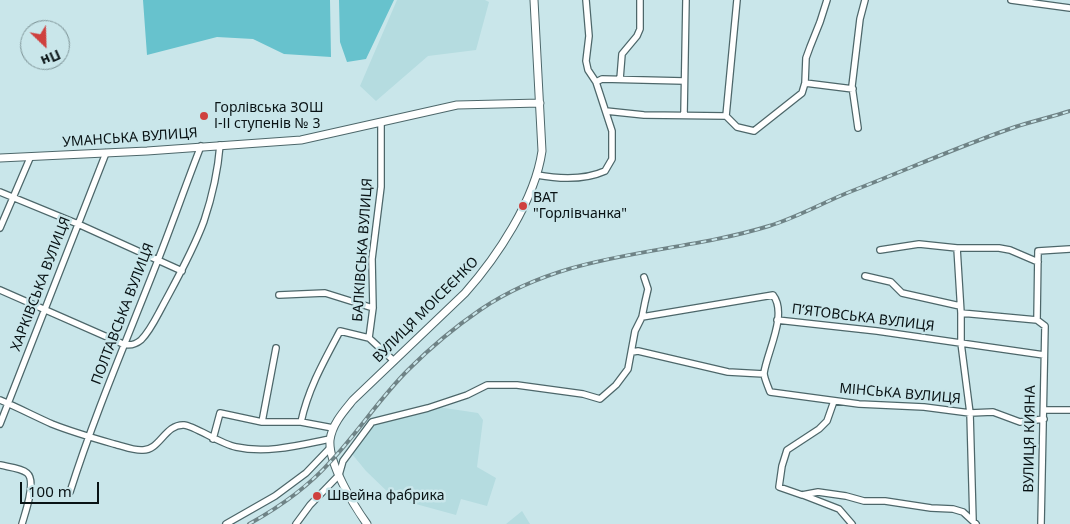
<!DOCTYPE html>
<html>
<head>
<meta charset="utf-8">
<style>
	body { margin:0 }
	#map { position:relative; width:1070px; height:524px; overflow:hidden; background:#c9e6ea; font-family:"Noto Sans",sans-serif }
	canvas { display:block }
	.north { position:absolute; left:20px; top:20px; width:50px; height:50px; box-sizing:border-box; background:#c9e6ea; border:1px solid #7c9295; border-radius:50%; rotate:156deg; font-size:14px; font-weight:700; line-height:20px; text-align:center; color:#091315 }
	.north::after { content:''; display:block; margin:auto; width:18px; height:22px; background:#cf403e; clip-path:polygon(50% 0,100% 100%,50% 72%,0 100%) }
	.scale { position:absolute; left:20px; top:482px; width:79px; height:22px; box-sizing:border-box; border:2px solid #091315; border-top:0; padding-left:6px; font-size:15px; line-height:18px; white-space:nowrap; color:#091315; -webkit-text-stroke:4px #c9e6ea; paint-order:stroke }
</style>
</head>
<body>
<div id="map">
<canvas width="1070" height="524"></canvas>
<div class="north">Пн</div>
<div class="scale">100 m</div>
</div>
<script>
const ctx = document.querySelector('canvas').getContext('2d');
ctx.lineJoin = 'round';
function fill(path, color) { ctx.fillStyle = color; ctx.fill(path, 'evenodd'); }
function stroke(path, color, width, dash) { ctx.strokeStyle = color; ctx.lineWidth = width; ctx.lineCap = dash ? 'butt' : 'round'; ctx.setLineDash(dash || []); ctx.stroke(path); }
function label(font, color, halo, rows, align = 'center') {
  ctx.font = font + ' "Noto Sans",sans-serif'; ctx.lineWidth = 5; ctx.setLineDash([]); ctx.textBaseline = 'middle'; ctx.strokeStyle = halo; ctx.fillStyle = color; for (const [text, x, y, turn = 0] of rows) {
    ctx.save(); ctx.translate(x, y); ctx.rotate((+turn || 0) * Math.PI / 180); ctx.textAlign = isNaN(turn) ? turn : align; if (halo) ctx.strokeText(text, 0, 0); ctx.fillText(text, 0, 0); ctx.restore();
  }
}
const built = new Path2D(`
	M397,0H485L489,2L476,50L428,56L376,101L360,86Z
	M438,407L478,413L483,420L477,467L496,478L487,506L461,499L456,515L394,498L366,471L352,454L373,424L425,413Z
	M522,511L530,524H506Z`);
const green = new Path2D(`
	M143,0H330L331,57L284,54L253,39L217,37L147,55Z
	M339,0H394L366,59L347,62L340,42Z`);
const minor = new Path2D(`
	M1011,0L1070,8
	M620,79L622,54L637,36L640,29V0
	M596,82L602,79L684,81
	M805,83L853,89
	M606,111L644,115L726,116
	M684,114L686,0
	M726,116L737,127L754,131L802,93L805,83L806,58L810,47L820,22L827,0
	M726,116L737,0
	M858,128L852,86L860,19L865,0
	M537,175C559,179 585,180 605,171L612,159V131L596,82L588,70L586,61L589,36L586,0
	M0,192L78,224L182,271
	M0,228L30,158
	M957,248L961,313V343L970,413L973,521
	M880,250L919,244L957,248H999L1010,250L1038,262
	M865,276L891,282L902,293L960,306
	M0,290L123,344C130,346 135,345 141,340C150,331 156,318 162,307C177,279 193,251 204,221C212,197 218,170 220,145
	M279,295L325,293L373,308
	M961,313L1037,320
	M642,317L773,295C788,314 767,352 764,373C764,378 768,386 770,392L859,404L924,407L970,413L993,412L1020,422L1044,419
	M777,320L877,331L1044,355
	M369,338L394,361
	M632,352L638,351L728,372L764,374
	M0,400C17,407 34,416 52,424C72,432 93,438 114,444C123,446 134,451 143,450C160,450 165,424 184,425C195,426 220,444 236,447C267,454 300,445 330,439
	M834,401L827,421L819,429L787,450L782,466L779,487L802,495L818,492L846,496L864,501H885L931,508L953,509L963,512L976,524
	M1044,410H1070
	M262,422L276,348
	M301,422C308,389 324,361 340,331L369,338L373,308L372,259L381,187V123
	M0,424L106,153
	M213,439L220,413L262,422H301L333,428
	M0,465C8,467 21,468 27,473C37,481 25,513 22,524
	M70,492C95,413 128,337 158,260C173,222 186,184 201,146
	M803,495L839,509L852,524
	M226,524L275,496L306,473L330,448
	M296,524L310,505L339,475L343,461L372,422L428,408L467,395L487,385H517L583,394L600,399L616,385L628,369L635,331L642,317L645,302L648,289L644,277
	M1041,524L1045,326L1037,320L1038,251L1070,249`);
const tertiary = new Path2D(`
	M0,158L147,151L301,140L457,105L540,103
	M367,524C354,506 328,463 330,440C332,424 344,411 353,400L465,293C497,257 535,200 542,151L534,0`);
const rail = new Path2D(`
	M249,524C278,508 309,486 331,461C358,432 380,398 408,370C430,348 455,327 480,310C570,249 671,256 769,226C798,217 824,202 852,191C906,170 960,146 1015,127C1033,121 1052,117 1070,111`);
const markers = [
	[204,116,5,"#cf403e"],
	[523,206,5,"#cf403e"],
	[317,496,5,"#cf403e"]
];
const poiNames = [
	["Горлівська ЗОШ",214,108],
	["І-ІІ ступенів № 3",214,124],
	["ВАТ",533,198],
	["\"Горлівчанка\"",533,214],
	["Швейна фабрика",327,496]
];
const streetNames = [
	["УМАНСЬКА ВУЛИЦЯ",130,138,-4],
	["БАЛКІВСЬКА ВУЛИЦЯ",363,250,-86],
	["ХАРКІВСЬКА ВУЛИЦЯ",41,284,-69],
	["ВУЛИЦЯ МОІСЕЄНКО",426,310,-45],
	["ПОЛТАВСЬКА ВУЛИЦЯ",123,314,-69],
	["П’ЯТОВСЬКА ВУЛИЦЯ",863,318,7],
	["МІНСЬКА ВУЛИЦЯ",900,394,5],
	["ВУЛИЦЯ КИЯНА",1030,439,-89]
];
fill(built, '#b5dce0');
fill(green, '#67c2cd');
stroke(minor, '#4d676a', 8);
stroke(tertiary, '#4d676a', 9);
stroke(minor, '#fff', 5.5);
stroke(tertiary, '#fff', 7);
stroke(rail, '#6f8386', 4);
stroke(rail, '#c9e6ea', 2, [5.5]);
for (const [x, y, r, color] of markers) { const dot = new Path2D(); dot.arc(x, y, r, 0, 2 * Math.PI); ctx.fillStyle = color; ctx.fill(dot); stroke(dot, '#c9e6ea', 2); }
label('14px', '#091315', '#c9e6ea', poiNames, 'left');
label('14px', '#091315', '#c9e6ea', streetNames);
</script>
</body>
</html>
